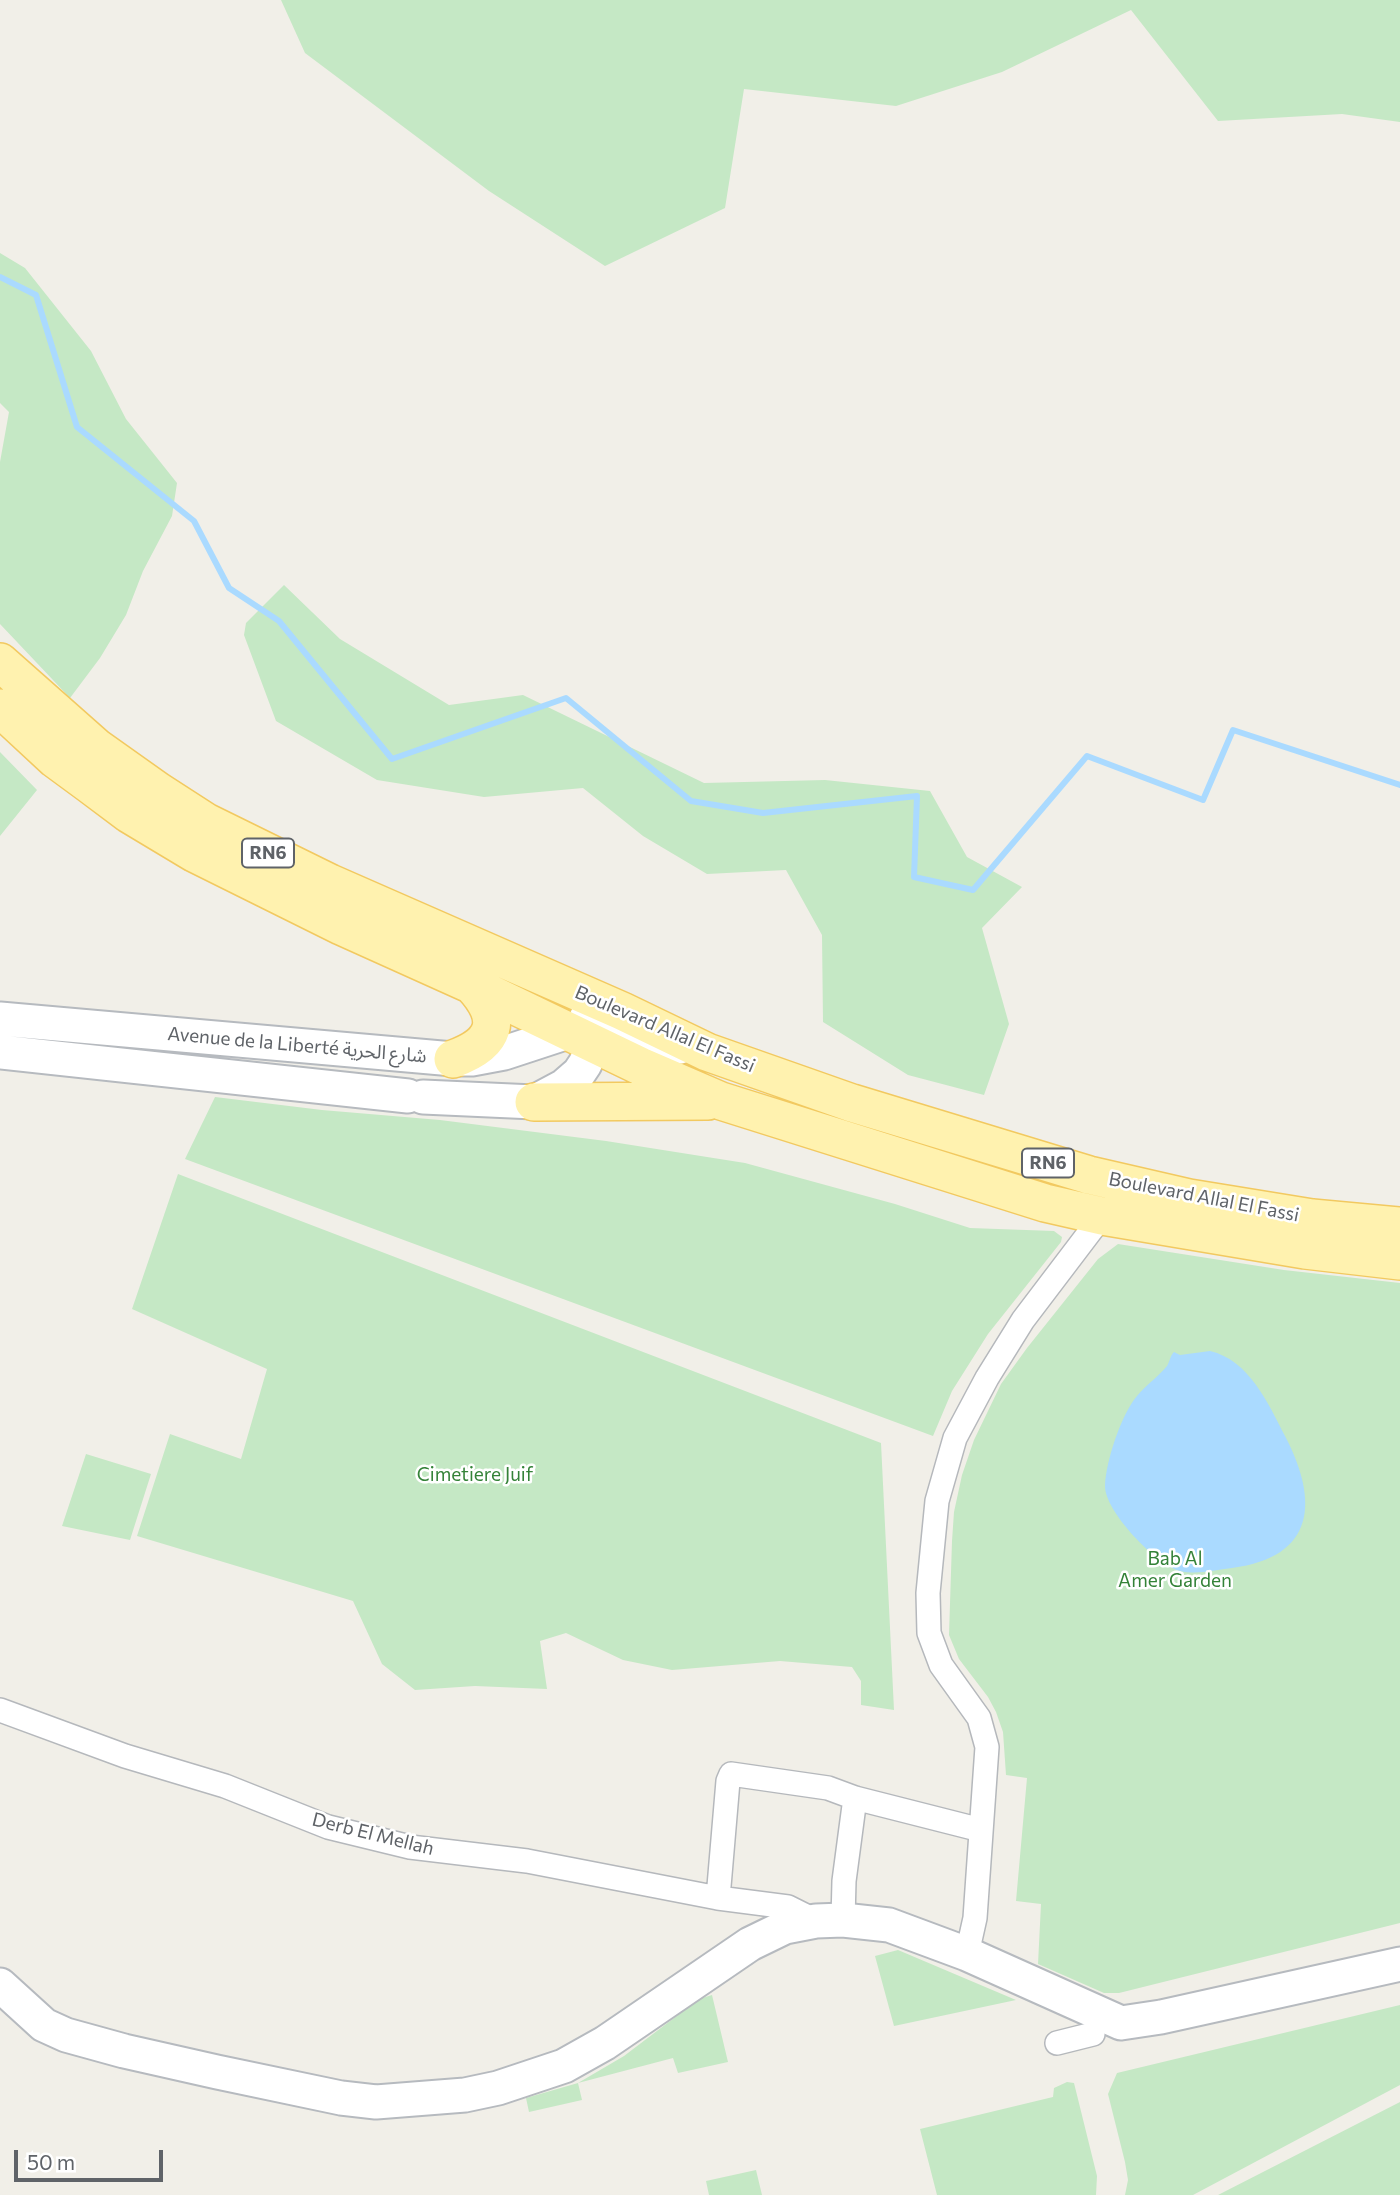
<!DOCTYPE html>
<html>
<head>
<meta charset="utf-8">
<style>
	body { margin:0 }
	#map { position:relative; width:1400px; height:2195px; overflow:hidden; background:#f1efe8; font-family:Commissioner,sans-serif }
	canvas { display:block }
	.scale { position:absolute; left:14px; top:2150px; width:149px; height:32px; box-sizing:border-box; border:4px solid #5f6368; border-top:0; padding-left:9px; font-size:21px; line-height:24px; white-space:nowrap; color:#5f6368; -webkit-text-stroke:5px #fff; paint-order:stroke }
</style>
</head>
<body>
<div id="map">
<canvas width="1400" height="2195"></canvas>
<div class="scale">50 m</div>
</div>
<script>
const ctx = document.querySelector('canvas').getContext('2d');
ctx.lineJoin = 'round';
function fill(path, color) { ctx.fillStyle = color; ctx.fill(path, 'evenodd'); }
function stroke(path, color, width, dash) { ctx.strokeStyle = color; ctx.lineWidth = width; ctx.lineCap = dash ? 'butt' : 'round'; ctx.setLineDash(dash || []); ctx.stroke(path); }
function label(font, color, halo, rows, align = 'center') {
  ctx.font = font + ' Commissioner,"Noto Sans Arabic",sans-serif'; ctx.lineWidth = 5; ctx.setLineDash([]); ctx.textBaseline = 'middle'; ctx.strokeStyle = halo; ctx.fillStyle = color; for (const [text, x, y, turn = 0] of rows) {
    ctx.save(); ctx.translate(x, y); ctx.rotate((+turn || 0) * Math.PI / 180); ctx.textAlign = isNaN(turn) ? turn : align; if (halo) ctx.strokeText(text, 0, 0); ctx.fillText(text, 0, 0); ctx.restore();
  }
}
const green = new Path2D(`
	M281,0H1400V122L1342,114L1218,121L1131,10L1002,72L896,106L744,89L725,208L605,266L489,191L305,53Z
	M0,253L25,268L91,351L126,419L177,483L172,516L143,571L126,615L100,658L70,698L0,624V462L9,412L0,403Z
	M284,585L340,639L449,705L523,695L704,783L825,780L930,791L967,857L1022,887L982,928L1009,1024L984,1095L908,1075L823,1022L822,935L786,870L707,874L643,836L583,788L484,797L377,780L276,721L244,635L246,623Z
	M0,752L37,790L0,836Z
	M215,1097L322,1110L440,1120L606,1141L745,1163L895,1204L970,1228L1054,1231L1062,1237L1061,1242L988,1334L952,1391L933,1436L185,1159Z
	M178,1174L881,1443L894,1710L861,1705V1681L852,1667L780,1661L672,1670L623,1660L566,1633L540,1641L547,1689L475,1686L415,1690L382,1664L353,1601L137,1536L170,1434L241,1459L267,1369L132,1309Z
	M1118,1244L1284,1270L1400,1283V1923L1119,1993H1104L1038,1964L1041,1904L1016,1901L1027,1778L1006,1775L1003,1732L996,1712L988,1697L959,1659L949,1635L952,1541L954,1512L962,1475L974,1440L1001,1384L1027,1348L1098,1259Z
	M86,1454L151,1474L130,1540L62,1526Z
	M898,1950L1016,2000L894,2026L875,1956Z
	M712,1995L728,2062L678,2073L673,2058L578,2083L582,2100L529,2112L526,2098L578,2083L624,2056L699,1999Z
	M1400,2005V2085L1193,2195H1125L1128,2180L1125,2162L1108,2094L1117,2073Z
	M1067,2082L1074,2083L1097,2176L1096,2195H937L920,2129L1053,2097L1054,2088Z
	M1400,2102V2195H1218Z
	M756,2170L762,2195H709L706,2181Z`);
const water = new Path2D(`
	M1210,1351C1249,1360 1268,1403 1285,1436C1319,1501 1316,1557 1232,1568C1215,1570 1197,1575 1180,1571C1156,1564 1105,1512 1105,1486C1106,1461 1121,1415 1137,1396C1146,1385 1158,1377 1167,1366C1170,1361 1170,1356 1174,1352L1180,1355Z`);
const stream = new Path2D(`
	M0,277L36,295L77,427L194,521L229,588L279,621L392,759L566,698L691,801L763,813L917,796L914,877L973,890L1087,756L1203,800L1233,730L1400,785`);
const street = new Path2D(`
	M0,1710L125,1756L225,1786L328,1827L410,1847L527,1861L718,1898
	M843,1920L844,1881L855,1798
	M816,1921L788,1907L718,1898L728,1781L731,1774L828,1788L855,1798L981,1830
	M967,1954L975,1918L987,1747L979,1718L941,1665L929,1633L928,1593L937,1501L955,1438L987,1378L1023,1320L1102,1216
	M1057,2043L1093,2034`);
const secondary = new Path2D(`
	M0,1019L453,1059H472L504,1053L568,1032L590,1029L680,1047
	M0,1052L408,1096
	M423,1097L534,1102L564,1086L579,1073L585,1064L591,1050L592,1038L586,1018
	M0,1985L44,2025L66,2035L124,2051L217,2072L341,2098L376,2102L465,2095L498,2088L564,2066L605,2043L750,1944L785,1927L816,1921L843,1920L889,1925L967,1954L1121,2023L1161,2017L1400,1964`);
const primary = new Path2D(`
	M0,662L96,747L158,791L206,822L330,883L622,1011L707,1052L852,1103L1089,1175L1189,1198L1312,1218L1400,1226
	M0,708L55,759L89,784L129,814L194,853L341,926L472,985L640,1066L721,1101L1045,1203L1102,1216L1305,1250L1400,1261
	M453,1059C495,1044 505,1020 472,985
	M534,1102L708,1101`);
const shields = [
	[268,853,52],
	[1048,1163,52]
];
const shieldNames = [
	["RN6",268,853],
	["RN6",1048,1163]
];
const streetNames = [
	["Boulevard Allal El Fassi",665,1029,23],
	["Avenue de la Liberté شارع الحرية",297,1045,5],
	["Boulevard Allal El Fassi",1204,1197,11],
	["Derb El Mellah",373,1834,14]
];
const parkNames = [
	["Cimetiere Juif",475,1475],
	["Bab Al",1175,1559],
	["Amer Garden",1175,1581]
];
fill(green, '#c5e8c5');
fill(water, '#aadaff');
stroke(stream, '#aadaff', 6);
stroke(street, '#b5b8bc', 26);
stroke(secondary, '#b6babf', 37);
stroke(primary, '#f2c960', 40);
stroke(street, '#fff', 23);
stroke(secondary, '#fff', 33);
stroke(primary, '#fff2af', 37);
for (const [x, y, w] of shields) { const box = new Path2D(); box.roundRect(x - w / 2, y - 14.5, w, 29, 5); ctx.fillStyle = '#fff'; ctx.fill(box); stroke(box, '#5f6368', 2); }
label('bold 18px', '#5f6368', null, shieldNames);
label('19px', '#5f6368', '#fff', streetNames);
label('19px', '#348238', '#fff', parkNames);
</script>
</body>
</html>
